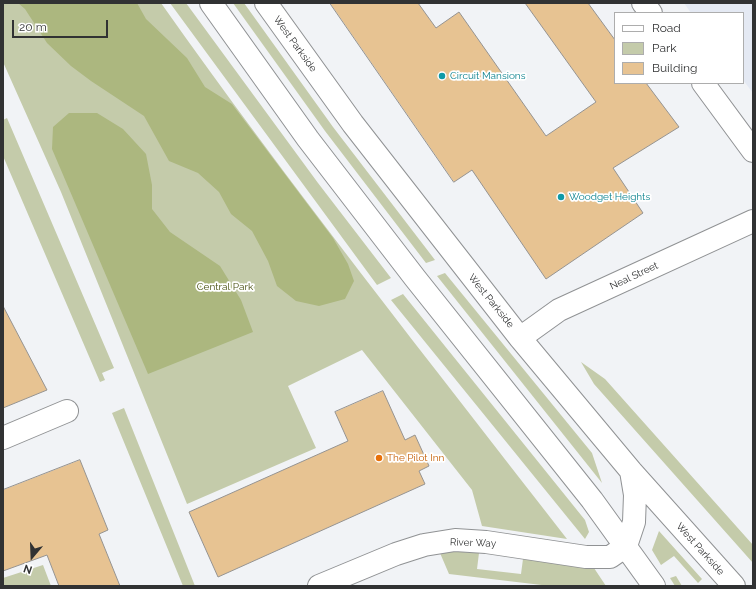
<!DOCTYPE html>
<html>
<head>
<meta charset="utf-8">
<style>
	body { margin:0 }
	#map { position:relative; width:756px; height:589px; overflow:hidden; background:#f1f3f6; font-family:Raleway,sans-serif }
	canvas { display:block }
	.frame { position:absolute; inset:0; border:4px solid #313233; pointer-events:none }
	.legend { position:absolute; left:614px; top:12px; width:130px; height:72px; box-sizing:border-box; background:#fff; border:1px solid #adadad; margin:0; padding:5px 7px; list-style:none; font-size:12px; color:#313233 }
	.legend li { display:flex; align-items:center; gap:8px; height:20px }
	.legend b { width:20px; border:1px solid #adadad }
	.north { position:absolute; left:12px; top:537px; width:40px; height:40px; -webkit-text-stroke:3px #fff; paint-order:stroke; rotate:199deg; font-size:11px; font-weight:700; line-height:16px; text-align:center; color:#313233 }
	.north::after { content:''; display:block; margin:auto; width:14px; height:18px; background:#313233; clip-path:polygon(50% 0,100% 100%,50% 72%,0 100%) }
	.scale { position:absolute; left:12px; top:20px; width:96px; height:18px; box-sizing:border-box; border:2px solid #313233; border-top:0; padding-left:5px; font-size:12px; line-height:14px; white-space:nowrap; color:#313233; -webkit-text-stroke:3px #fff; paint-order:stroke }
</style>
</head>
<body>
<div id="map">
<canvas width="756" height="589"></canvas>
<div class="frame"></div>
<ul class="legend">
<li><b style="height:5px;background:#fff"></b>Road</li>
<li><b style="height:11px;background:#c4cbaa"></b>Park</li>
<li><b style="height:11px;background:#e7c392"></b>Building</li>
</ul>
<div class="north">N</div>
<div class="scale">20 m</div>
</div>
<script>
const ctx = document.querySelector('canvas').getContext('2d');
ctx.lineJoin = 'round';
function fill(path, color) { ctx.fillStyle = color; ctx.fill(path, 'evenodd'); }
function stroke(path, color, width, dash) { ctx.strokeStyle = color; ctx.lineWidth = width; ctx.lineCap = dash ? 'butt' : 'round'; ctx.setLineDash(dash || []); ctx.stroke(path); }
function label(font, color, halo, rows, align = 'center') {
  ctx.font = font + ' Raleway,sans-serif'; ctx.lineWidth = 3.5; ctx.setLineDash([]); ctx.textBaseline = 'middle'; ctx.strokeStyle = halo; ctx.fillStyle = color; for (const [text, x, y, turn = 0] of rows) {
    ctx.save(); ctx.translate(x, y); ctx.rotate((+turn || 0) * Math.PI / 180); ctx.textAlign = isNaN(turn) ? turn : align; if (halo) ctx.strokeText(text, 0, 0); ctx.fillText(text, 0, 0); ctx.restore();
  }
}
const built = new Path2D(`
	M684,3H753V93L743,80V13H691Z`);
const green = new Path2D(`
	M3,3H161C290,186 430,362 567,539L482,526L472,490L362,350L288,386L316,448L187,504L61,192L3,62Z
	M170,3H186L318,183L391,278L377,285Z
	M233,3H244L333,127L435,260L426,263L325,131Z
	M7,118L114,368L102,373L105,380L100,382L3,156V120Z
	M445,273L592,453L602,483L437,276Z
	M403,294L585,520L589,532L585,539L391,300Z
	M581,362L605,379L753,545V563L594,384Z
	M124,408L195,586H183L112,413Z
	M659,531L702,579L698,583L674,556L661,565L652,550Z
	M447,551L479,553L477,569L521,574L523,559L594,568L606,586H550L449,574L440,553Z
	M43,565L51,586H3V578Z
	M676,576L682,586H675L670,578Z`);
const forest = new Path2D(`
	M18,3H137L146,19L187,58L205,87L232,104L333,238L348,264L354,281L345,299L319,306L296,301L277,286L268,261L252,231L231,214L219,192L198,173L169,161L144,116L91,81L71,66L47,43L25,9Z
	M69,113H97L123,129L146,154L152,185V209L170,232L220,266L241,300L253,332L148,374L52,149L53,127Z`);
const building = new Path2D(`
	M330,3H418L436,28L459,12L546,136L596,102L525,3H588L615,40V83H646L679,127L613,168L643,213L546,279L472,170L454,182Z
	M3,306L47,390L3,408Z
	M383,391L405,440L415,435L429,466L419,471L425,484L218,577L189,512L348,441L335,412Z
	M80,460L108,530L99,534L120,586H59L47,555L3,571V490Z`);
const minor = new Path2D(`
	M211,3L308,139L415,278L592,500L654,586
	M266,3L353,124L520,338L631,471L734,586
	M643,3L651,13
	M703,83L753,151
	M520,338L559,310L753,221
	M3,438L67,411
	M319,586L396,554L424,545L455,540L486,542L586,557H610L626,546L634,522L635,495L631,471`);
const markers = [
	[442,76,4,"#0f9aa8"],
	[561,197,4,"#0f9aa8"],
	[379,458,4,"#e8710a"]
];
const streetNames = [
	["West Parkside",295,44,54],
	["Neal Street",634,276,-25],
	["West Parkside",491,301,51],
	["River Way",473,543,2],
	["West Parkside",700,549,48]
];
const cultureNames = [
	["Circuit Mansions",450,76],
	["Woodget Heights",569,197]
];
const parkNames = [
	["Central Park",225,287]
];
const foodNames = [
	["The Pilot Inn",387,458]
];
fill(built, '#e4e9f3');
fill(green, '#c4cbaa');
fill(forest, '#acb77f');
fill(building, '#e7c392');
stroke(building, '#959391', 1);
stroke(minor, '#909294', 24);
stroke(minor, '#fff', 22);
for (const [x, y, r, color] of markers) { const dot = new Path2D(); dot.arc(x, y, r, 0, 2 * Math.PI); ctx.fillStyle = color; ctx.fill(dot); stroke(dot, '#fff', 1.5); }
label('10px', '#313233', '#fff', streetNames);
label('10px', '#0d838f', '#fff', cultureNames, 'left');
label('10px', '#474f0f', '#fff', parkNames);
label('10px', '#c56008', '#fff', foodNames, 'left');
</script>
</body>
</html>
